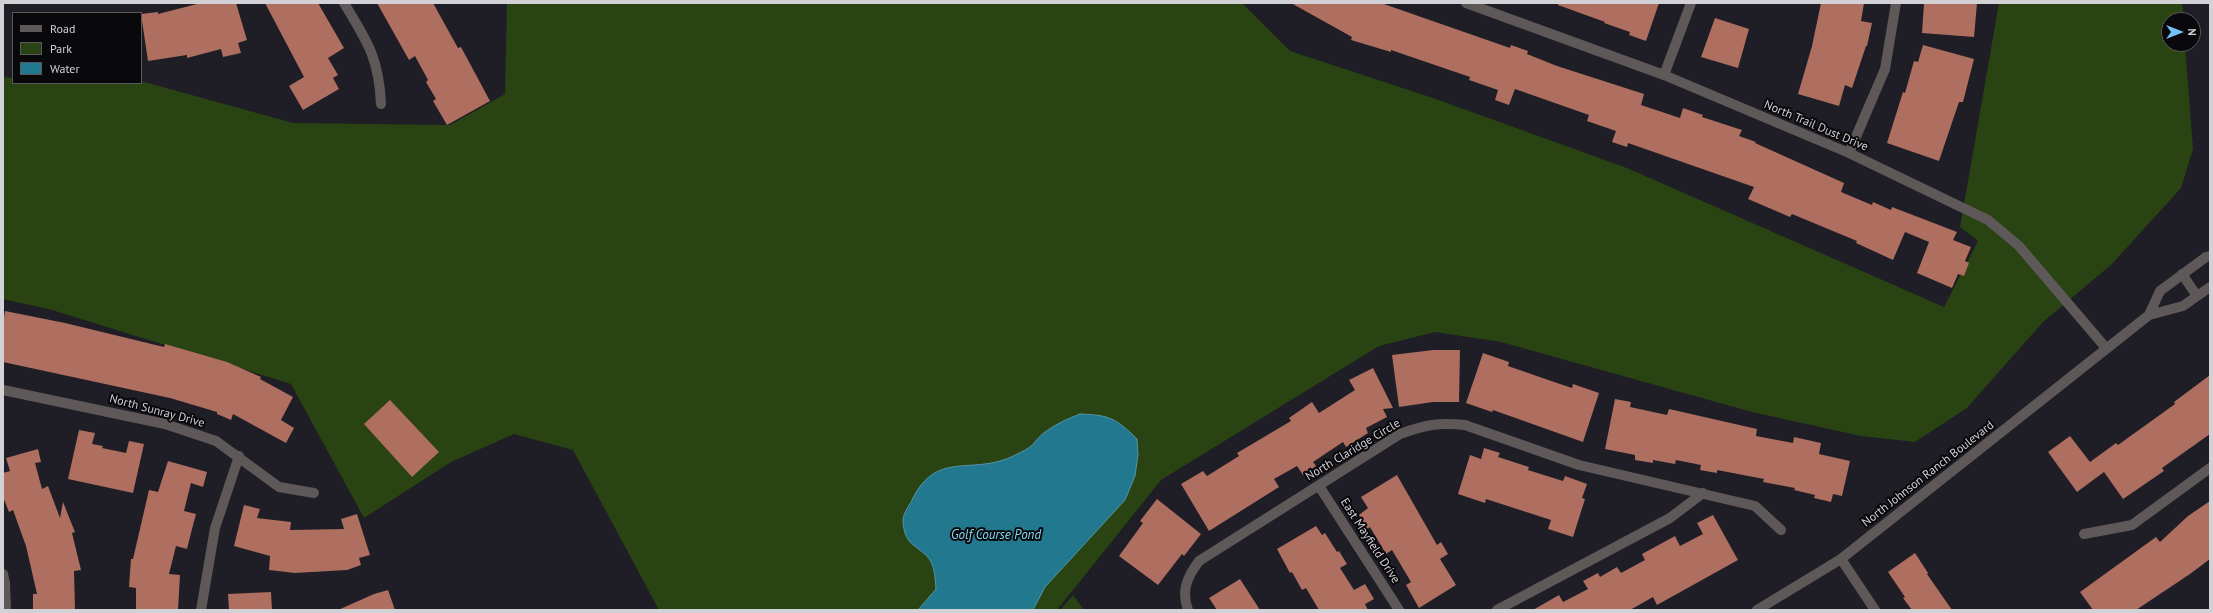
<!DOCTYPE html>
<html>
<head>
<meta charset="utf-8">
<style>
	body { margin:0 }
	#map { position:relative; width:2213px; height:613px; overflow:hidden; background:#1f1d25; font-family:"PT Sans",sans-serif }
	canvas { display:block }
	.frame { position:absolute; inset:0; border:4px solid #d2d1d6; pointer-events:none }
	.legend { position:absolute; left:12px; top:12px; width:130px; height:72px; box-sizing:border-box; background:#09080b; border:1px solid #59585c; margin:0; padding:5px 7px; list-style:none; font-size:12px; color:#d2d1d6 }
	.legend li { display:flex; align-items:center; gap:8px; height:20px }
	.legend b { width:20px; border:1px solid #59585c }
	.north { position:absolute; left:2161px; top:12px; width:40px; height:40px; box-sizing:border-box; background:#09080b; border:1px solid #59585c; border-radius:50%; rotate:90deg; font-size:11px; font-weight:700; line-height:16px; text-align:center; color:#d2d1d6 }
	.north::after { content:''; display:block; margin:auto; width:14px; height:18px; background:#73c1f6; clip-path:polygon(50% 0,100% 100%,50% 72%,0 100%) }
</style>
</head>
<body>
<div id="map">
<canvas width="2213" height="613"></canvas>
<div class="frame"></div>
<ul class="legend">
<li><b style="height:5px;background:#5e5958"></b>Road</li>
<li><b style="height:11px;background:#294312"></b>Park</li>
<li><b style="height:11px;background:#22788e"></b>Water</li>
</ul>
<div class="north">N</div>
</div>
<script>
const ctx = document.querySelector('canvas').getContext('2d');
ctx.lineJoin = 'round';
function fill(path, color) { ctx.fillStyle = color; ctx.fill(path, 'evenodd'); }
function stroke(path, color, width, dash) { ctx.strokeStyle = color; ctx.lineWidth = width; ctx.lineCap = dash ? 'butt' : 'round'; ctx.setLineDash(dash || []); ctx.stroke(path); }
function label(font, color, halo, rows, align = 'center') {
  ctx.font = font + ' "PT Sans",sans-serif'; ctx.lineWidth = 4; ctx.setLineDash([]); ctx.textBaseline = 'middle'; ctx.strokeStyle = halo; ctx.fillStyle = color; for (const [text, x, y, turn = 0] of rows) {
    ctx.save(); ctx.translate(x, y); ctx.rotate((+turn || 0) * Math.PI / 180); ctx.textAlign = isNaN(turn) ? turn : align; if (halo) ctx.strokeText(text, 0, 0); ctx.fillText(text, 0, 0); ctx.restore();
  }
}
const green = new Path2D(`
	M507,3H1242L1290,51L1433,98L1627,168L1944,307L1978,241L1960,227L1999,3H2182L2184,20H2169V44H2185L2193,149L2181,188L2112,264L2043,322L1967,408L1915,442L1861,436L1752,412L1501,342L1435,332L1379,346L1161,480L1057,610H659L573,450L514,434L451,462L364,518L291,384L52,310L3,299V77L13,78V83H141V81L293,123L450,125L505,94Z
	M1073,595L1084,610H1060Z`);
const water = new Path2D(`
	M1080,414C1109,415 1116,418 1137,439L1138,455L1135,476L1125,500L1045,587L1033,610H918L936,589C935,577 935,564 926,555C912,543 905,543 903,522C902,515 909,506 912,500C936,450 971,475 1011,457C1017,454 1024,451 1030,447C1035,443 1039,436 1045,432C1056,424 1067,419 1080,414Z`);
const building = new Path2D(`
	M201,3H236L247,40L238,43L241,53L223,57L221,49L187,58V55L148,61L141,14L158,12V14Z
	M265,3H318L344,48L328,58L338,75L333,78L339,89L303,110L289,86L304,77Z
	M377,3H433L458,48L461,47L490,101L447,125L433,101L436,99L426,82L428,80L415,56L409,60Z
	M1291,3H1381L1510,48L1511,45L1528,51L1527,54L1557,66L1644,94L1641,105L1680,118L1683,108L1703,115L1702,117L1742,130L1739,136L1756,142L1755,143L1844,183L1841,192L1872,205L1873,202L1891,210L1892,207L1957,232L1953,240L1971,247L1965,261L1969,263L1964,276L1958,274L1952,288L1917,273L1929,242L1905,232L1893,260L1856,243L1857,241L1792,214L1790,217L1748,199L1754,187L1628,143L1627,147L1612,142L1616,131L1587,121L1589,115L1515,89L1509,105L1495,100L1498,90L1469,80L1470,77L1391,50V52L1351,40L1352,37Z
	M1558,3H1659L1646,41L1629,35L1630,32L1604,23L1605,22L1558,5Z
	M1821,3H1864L1861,21L1872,23L1867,46H1866L1852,88L1845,85L1839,106L1798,94L1812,46Z
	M1924,3H1977L1974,37L1922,33Z
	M1715,18L1749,29L1738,68L1701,57Z
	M1923,45L1974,59L1963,102H1959L1939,161L1887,143L1903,92L1905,93L1914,61L1918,62Z
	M5,311L65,323L164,347L165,344L227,362L261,377L260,379L293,397L281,420L294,428L286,443L233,414L231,420L217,414V412L170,398L3,362V324Z
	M1433,350H1460L1459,402H1433L1399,407L1392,355Z
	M1483,353L1509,362L1508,366L1557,383L1572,388L1573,384L1599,393L1583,442L1493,410L1492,412L1466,403Z
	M1373,368L1393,408L1383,409L1387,417L1366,428L1368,433L1346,447L1343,442L1313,462L1316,466L1303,475L1297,466L1274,479L1279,487L1209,531L1181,484L1203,471L1207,476L1239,456L1237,453L1291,421L1289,418L1312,402L1319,413L1355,390L1349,380Z
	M2210,375V434L2162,468L2164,471L2123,499L2104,472L2077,492L2048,452L2070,436L2090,462L2116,443L2118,445L2175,404L2174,402Z
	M1615,399L1631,402L1630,407L1667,415L1669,409L1757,429L1756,436L1793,443L1794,437L1821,443L1819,454L1850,461L1842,496L1833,494L1831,502L1814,498L1815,495L1794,490L1795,488L1763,482L1764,479L1717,470V473L1700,470L1701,465L1676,460L1675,464L1653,460V463L1635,460V455L1605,449Z
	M390,400L439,452L412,477L364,424Z
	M79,430L95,433L92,444L103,446L102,448L126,453L129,441L144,444L133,493L68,479Z
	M1484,448L1500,453L1498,457L1529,467L1528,470L1563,481L1565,476L1587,484L1582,498L1585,499L1573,537L1548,529L1551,520L1486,499L1485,503L1458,494L1470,455L1481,459Z
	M38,449L41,462L35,463L42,489L48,486L60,518L63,502L75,532L72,533L81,570L74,571L75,610H33V594H37L26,546L13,510L9,512L3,497V473L10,471L6,458Z
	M168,461L207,472L203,487L191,483L184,511L196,514L192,529L187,549L176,546L169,574L180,575L178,610H136V588L129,587L131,559H133L149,490L158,492Z
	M1397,475L1437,545L1441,542L1448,554L1440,559L1456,585L1419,608L1406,585L1411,582L1392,550L1386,554L1370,527L1367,529L1359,515L1368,508L1361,497Z
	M1157,499L1201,534L1184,556L1182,554L1158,585L1119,556L1143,523L1140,521Z
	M2210,501V559L2190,574L2136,610H2093L2080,592L2156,537L2160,542L2188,516Z
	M244,505L260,509L257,518L291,522L290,530L344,529L341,519L357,514L370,555L359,558L361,565L347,570L295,573L269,570L270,556L234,546Z
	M1713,515L1738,560L1657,605L1653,597L1630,610H1533L1559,595L1563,602L1588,589L1583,581L1598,573L1600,577L1617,567L1621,573L1645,560L1642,554L1675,536L1680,546L1703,534L1697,523Z
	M1316,526L1322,535L1325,533L1337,552L1339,551L1347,564L1340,568L1354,590L1365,584L1374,599L1365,604L1368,610H1319L1306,588L1302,590L1292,572L1290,573L1277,549Z
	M1915,553L1928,573L1927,574L1952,610H1912L1903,598L1905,597L1888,572Z
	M1240,579L1260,610H1217L1209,598Z
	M388,590L395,610H338L374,594Z
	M271,592L272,610H229L228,594Z`);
const minor = new Path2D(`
	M344,3C367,41 379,58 381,104
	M1466,3L1664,75L1849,153L1988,220L2019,246L2106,348
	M1664,75L1691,3
	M1849,153L1885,69L1896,3
	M2182,274L2197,296
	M2149,315L2160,291L2206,257L2210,256
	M3,390L165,424L216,441L279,487L314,493
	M1319,486L1399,610
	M2084,534L2132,525L2210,468
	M1841,559L1875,610
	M3,574L5,583L6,610
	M201,610L215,528L239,456
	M1188,610C1181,591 1187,577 1199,561L1400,434C1425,425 1438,422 1465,425L1579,465L1755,506L1781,530
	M1497,610L1670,518L1703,493
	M1757,610L1841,559L2149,315L2183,306L2210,287`);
const streetNames = [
	["North Trail Dust Drive",1816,126,23],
	["North Sunray Drive",157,411,15],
	["North Claridge Circle",1353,450,-31],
	["North Johnson Ranch Boulevard",1928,474,-38],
	["East Mayfield Drive",1370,541,57]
];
const waterNames = [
	["Golf Course Pond",996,535]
];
fill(green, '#294312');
fill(water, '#22788e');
stroke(water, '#5793a4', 1);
fill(building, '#ae6e60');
stroke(minor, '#5e5958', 10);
label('12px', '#d2d1d6', '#09080b', streetNames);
label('italic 13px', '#84dcf5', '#09080b', waterNames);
</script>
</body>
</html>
